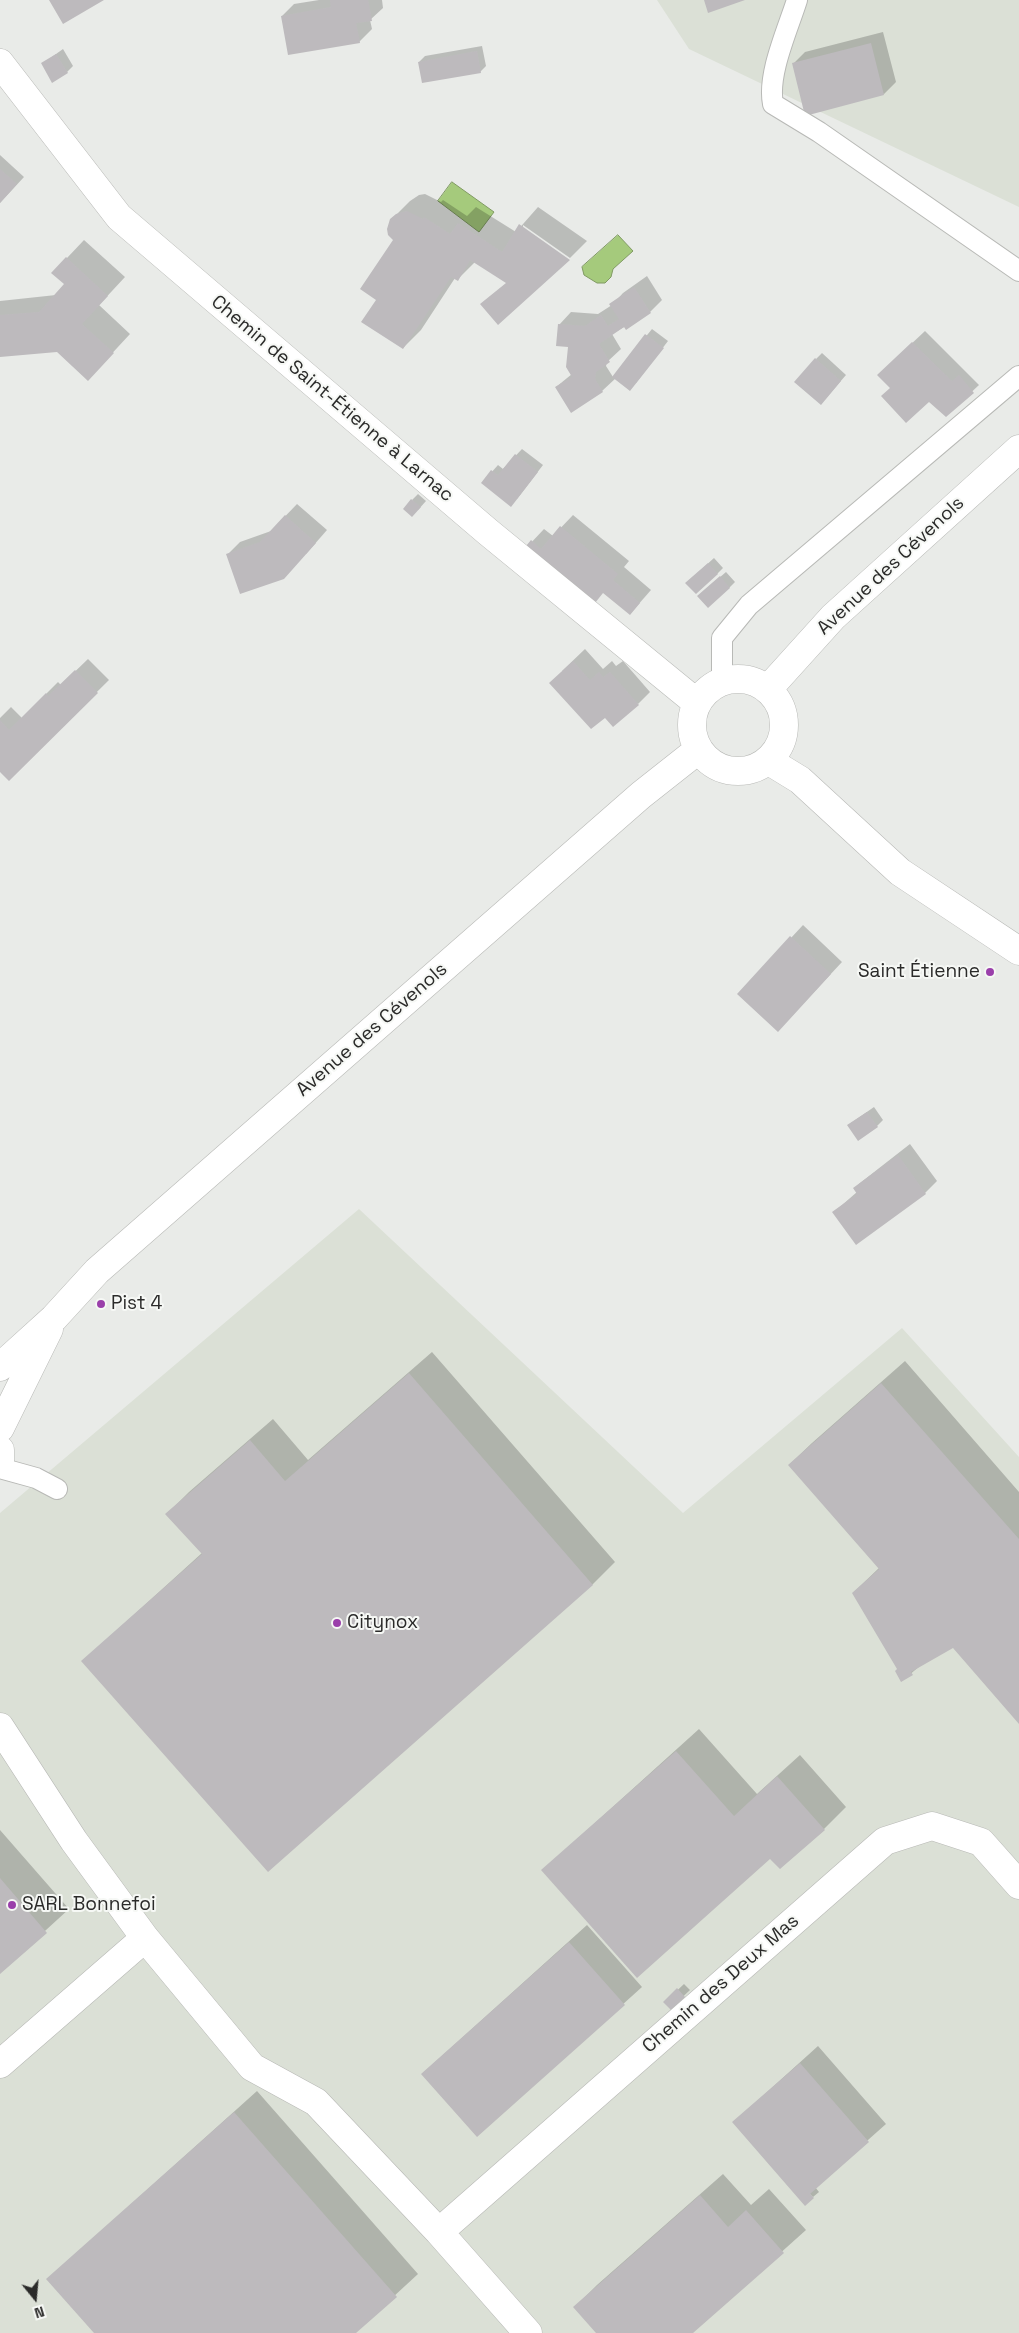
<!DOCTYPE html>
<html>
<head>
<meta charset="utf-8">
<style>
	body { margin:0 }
	#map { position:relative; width:1019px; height:2333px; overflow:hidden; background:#e9ebe8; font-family:"Space Grotesk",sans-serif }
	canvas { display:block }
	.north { position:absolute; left:10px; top:2273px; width:50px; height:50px; -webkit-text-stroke:4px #f6f8f5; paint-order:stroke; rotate:163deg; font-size:14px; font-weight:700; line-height:20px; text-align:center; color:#2b2b2a }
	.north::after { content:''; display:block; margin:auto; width:18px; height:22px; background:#2b2b2a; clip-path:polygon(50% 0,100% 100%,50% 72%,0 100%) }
</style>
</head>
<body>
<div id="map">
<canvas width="1019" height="2333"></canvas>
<div class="north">N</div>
</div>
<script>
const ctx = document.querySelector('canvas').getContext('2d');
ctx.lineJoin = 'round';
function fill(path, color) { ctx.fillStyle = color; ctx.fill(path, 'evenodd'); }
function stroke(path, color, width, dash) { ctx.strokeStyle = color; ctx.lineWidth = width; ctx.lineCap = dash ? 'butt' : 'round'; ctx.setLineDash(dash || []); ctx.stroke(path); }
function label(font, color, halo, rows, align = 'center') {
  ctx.font = font + ' "Space Grotesk",sans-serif'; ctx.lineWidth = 4; ctx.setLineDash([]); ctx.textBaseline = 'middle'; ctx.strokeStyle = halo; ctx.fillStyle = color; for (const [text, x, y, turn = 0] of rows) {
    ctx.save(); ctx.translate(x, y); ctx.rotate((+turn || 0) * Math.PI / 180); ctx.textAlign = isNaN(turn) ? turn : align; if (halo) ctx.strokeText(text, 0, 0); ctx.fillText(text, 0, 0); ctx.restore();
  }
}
const built = new Path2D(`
	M657,0H1019V207L689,49Z
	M359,1209L683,1513L902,1328L1019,1457V2333H0V1513Z`);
const water = new Path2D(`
	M452,182L494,212L479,232L438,201Z
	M618,235L633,251L613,269L611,277L605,283H597L584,275L582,267Z`);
const shadow = new Path2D(`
	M319,0H382L383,8L370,20L372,29L359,42L282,16L294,4Z
	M883,32L896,82L884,94L793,64L805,52Z
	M482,46L486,66L480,72L419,62L425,56Z
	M63,49L73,66L67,72L42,64Z
	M0,155L24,177L0,203Z
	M425,194L441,202L443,200L467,216L476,207L516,232L538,207L587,241L570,258L523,225V228L568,260L507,282L475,262L457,280L455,278L421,330L403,348L377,300L394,240L391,220L410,201L419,195Z
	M84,240L125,277L99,305L130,334L105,361L57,350L0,356V301L56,295L66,284L67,258Z
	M647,276L662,300L650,312L612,334L621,349L607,362L606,366L613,377L652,329L668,341L636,383L616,378L602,391L556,387L572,374L569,346L559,325L571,312L598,314L612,305L623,293Z
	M925,331L979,385L946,416L929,400L891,388V363Z
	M822,353L846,375L827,397L816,359Z
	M522,449L543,465L517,499L482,483L498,465L503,469Z
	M418,494L426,501L418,510L412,500Z
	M297,504L327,530L306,554H228L240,542L271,531Z
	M573,515L629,561L624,567L651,590L630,614L604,592L528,546L544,529L553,536Z
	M714,558L723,568L717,574L693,577Z
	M726,572L735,582L729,588L705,590Z
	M585,649L603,669L612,661L616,666L623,661L650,692L638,704L562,671Z
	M88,659L109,680L9,779L0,770V718L11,707L22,718L58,682L61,685Z
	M803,925L842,962L789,1019L739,994Z
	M874,1107L883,1120L877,1126L848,1125Z
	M910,1144L937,1181L925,1193L834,1212L857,1192L854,1189L860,1183Z
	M432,1352L615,1562L592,1585L83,1661L202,1553L167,1514L189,1492L273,1419L308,1460Z
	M905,1361L1019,1492V1722L953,1646L921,1665L902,1681L898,1668L853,1593L879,1568L789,1465L812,1443Z
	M699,1729L757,1794L800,1755L846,1807L824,1829L770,1857L543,1870Z
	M0,1830L69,1909L0,1972Z
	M587,1925L642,1987L477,2136L422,2074Z
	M684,1984L690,1990L671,2008L665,2002Z
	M818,2046L886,2124L815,2187L819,2192L813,2197L734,2122Z
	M257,2091L418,2274L354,2333H96L48,2279Z
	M723,2174L751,2205L769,2189L806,2230L691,2333H597L575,2307L597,2285Z`);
const building = new Path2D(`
	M49,0H104L63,24Z
	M330,0H368L372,21L356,23L360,43L288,55L281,16L331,7Z
	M704,0H745L708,13Z
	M871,43L884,95L805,116L792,63Z
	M477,51L481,73L422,83L418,62Z
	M56,54L68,73L52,83L41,63Z
	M0,169L17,184L0,203Z
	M407,211L423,219L424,217L450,234L458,223L502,252L519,224L570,260L498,325L480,304L506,283L470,260L458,281L451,277L403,349L361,322L376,300L360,289L393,240L388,235L387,229L390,219L396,214Z
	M66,257L108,296L82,324L114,353L88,381L57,352L0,357V315L39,312L64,284L51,273Z
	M634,287L651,313L626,330L624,327L599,344L610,362L596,372L595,379L603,392L571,413L555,387L572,377L566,367L568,347L556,346L558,324L585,326L601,315L608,326L619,319L609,304Z
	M645,334L664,348L630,391L612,377Z
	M912,342L952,381L959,375L974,393L946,417L929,402L906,423L881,396L890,388L877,375Z
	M815,358L841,381L821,405L794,382Z
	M515,454L538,472L511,507L481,483L491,470L498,475Z
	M411,499L421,507L412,517L403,509Z
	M285,515L316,543L284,579L240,594L226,554L260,542Z
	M560,526L618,574L613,580L640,603L630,615L603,593L595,603L526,546L531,540L541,549Z
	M708,563L718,574L696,594L685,583Z
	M720,576L730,588L708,608L697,596Z
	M573,661L590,680L599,672L603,677L610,672L639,705L613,727L605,718L591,729L549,683Z
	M75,670L98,693L9,781L0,772V720L9,730L46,693L48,696Z
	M790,936L831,974L778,1032L737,994Z
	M867,1112L878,1127L858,1141L847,1125Z
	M898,1155L926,1194L856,1245L832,1212L857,1194L853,1188Z
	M409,1373L593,1585L268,1872L81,1661L202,1554L165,1514L250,1440L285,1481Z
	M881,1383L1019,1539V1724L953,1648L911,1672L913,1675L901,1682L895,1671L897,1669L852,1593L879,1569L788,1465Z
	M676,1751L734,1816L777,1776L825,1830L780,1869L770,1859L637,1978L541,1870Z
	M0,1878L47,1933L0,1974Z
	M569,1942L625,2005L477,2137L421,2074Z
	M677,1988L685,1997L671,2010L663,2002Z
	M800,2063L869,2142L810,2194L814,2198L805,2206L732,2122Z
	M234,2112L397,2297L356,2333H94L46,2279Z
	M700,2195L728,2227L746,2210L784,2253L693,2333H596L573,2307Z`);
const lane = new Path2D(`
	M797,0C788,29 767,74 773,104L819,132L1019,271
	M722,682V638L749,605L1019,376
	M0,1468L36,1478L57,1489`);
const street = new Path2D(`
	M0,63L119,217L488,532L697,703
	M692 725a46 46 0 1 1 92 0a46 46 0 1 1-92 0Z
	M768,689L833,617L1019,449
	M769,761L800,780L900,872L1019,951
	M0,1367L54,1318L97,1271L641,795L698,750
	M0,1428L49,1329
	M0,1450V1461
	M0,1727L74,1841L145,1938L252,2067L316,2102L439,2232L528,2333
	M0,2064L145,1938
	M439,2232L885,1841L932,1826L981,1842L1019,1885`);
const markers = [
	[990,972,5,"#9a3faa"],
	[101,1304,5,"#9a3faa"],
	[337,1623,5,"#9a3faa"],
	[12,1905,5,"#9a3faa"]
];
const streetNames = [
	["Chemin de Saint-Étienne à Larnac",332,399,40],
	["Avenue des Cévenols",891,566,-43],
	["Avenue des Cévenols",372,1030,-41],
	["Chemin des Deux Mas",721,1984,-41]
];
const poiNames = [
	["Saint Étienne",980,972,"right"],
	["Pist 4",111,1304],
	["Citynox",347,1623],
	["SARL Bonnefoi",22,1905]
];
fill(built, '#dbe0d6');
fill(water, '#a5ca7c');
stroke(water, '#809a63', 1);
fill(shadow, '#0003');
fill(building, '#bdbabd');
stroke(lane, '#b8b9b6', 22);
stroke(street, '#b8b9b6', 29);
stroke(lane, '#fff', 20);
stroke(street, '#fff', 28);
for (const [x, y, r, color] of markers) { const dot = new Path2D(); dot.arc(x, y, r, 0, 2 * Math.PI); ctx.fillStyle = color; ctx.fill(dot); stroke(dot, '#f6f8f5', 2); }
label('19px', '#2b2b2a', '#f6f8f5', streetNames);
label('19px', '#2b2b2a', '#f6f8f5', poiNames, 'left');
</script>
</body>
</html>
